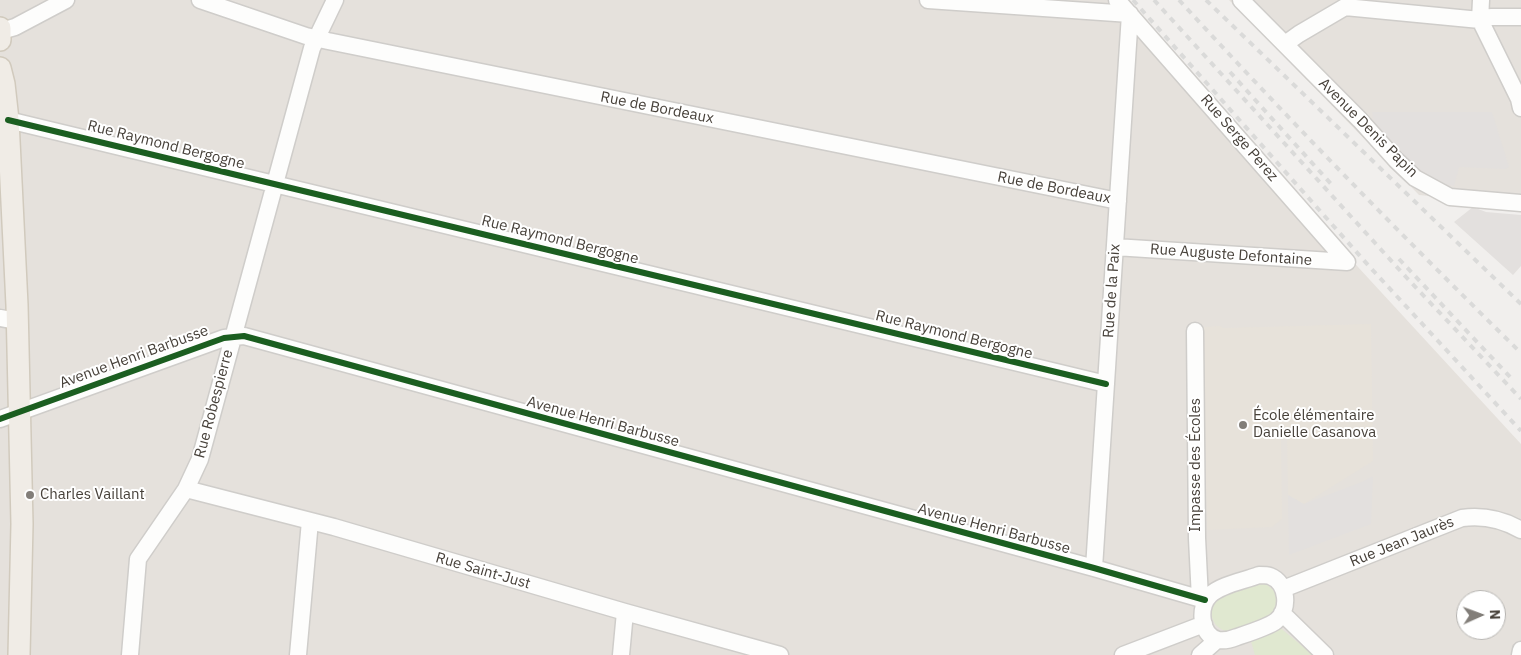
<!DOCTYPE html>
<html>
<head>
<meta charset="utf-8">
<style>
	body { margin:0 }
	#map { position:relative; width:1521px; height:655px; overflow:hidden; background:#f1efed; font-family:"IBM Plex Sans",sans-serif }
	canvas { display:block }
	.north { position:absolute; left:1456px; top:590px; width:50px; height:50px; box-sizing:border-box; background:#fff; border:1px solid #b5b3b0; border-radius:50%; rotate:88deg; font-size:14px; font-weight:700; line-height:20px; text-align:center; color:#47413a }
	.north::after { content:''; display:block; margin:auto; width:18px; height:22px; background:#827e79; clip-path:polygon(50% 0,100% 100%,50% 72%,0 100%) }
</style>
</head>
<body>
<div id="map">
<canvas width="1521" height="655"></canvas>
<div class="north">N</div>
</div>
<script>
const ctx = document.querySelector('canvas').getContext('2d');
ctx.lineJoin = 'round';
function fill(path, color) { ctx.fillStyle = color; ctx.fill(path, 'evenodd'); }
function stroke(path, color, width, dash) { ctx.strokeStyle = color; ctx.lineWidth = width; ctx.lineCap = dash ? 'butt' : 'round'; ctx.setLineDash(dash || []); ctx.stroke(path); }
function label(font, color, halo, rows, align = 'center') {
  ctx.font = font + ' "IBM Plex Sans",sans-serif'; ctx.lineWidth = 4; ctx.setLineDash([]); ctx.textBaseline = 'middle'; ctx.strokeStyle = halo; ctx.fillStyle = color; for (const [text, x, y, turn = 0] of rows) {
    ctx.save(); ctx.translate(x, y); ctx.rotate((+turn || 0) * Math.PI / 180); ctx.textAlign = isNaN(turn) ? turn : align; if (halo) ctx.strokeText(text, 0, 0); ctx.fillText(text, 0, 0); ctx.restore();
  }
}
const residential = new Path2D(`
	M0,0H1124L1172,52L1358,267L1521,444V655H0ZM1466,600H1496V630H1466Z
	M1229,0H1521V205L1419,195Z`);
const education = new Path2D(`
	M1371,324L1373,461L1304,504L1288,495L1287,433H1281L1282,519L1272,527L1207,530L1203,327L1220,326L1223,328Z`);
const green = new Path2D(`
	M1257,581C1278,587 1281,599 1271,617L1227,632C1224,630 1220,629 1217,626C1209,618 1209,600 1219,594C1227,589 1248,584 1257,581Z
	M1278,626L1313,655H1255L1250,638Z`);
const parking = new Path2D(`
	M1372,112H1492L1509,167L1505,169L1459,167L1454,186L1430,182L1375,128Z
	M1473,207L1486,212L1521,215V266L1513,275L1454,222Z
	M1373,476L1371,524L1289,555L1288,495L1304,504L1364,481Z`);
const minor = new Path2D(`
	M200,0L306,36L328,41L1118,201
	M928,0L1130,14
	M1117,0L1347,262
	M1241,0L1360,120L1396,160L1415,178L1450,197L1521,203
	M1481,0L1480,20L1519,99L1521,108
	M1345,7L1480,20L1491,17H1521
	M1,31L15,27L66,0
	M1285,44L1299,34L1345,7
	M8,120L1106,384
	M1115,247L1347,262
	M0,318L17,321
	M1195,331L1197,538L1200,599
	M0,419L224,338L244,336L1094,568L1205,600
	M186,489L334,527L625,612L780,655
	M1094,568L1130,14
	M1259,575C1262,575 1267,575 1270,576C1288,583 1290,610 1276,621C1268,627 1246,634 1237,637C1232,639 1224,641 1218,640C1200,635 1198,607 1210,595C1222,584 1244,581 1259,575Z
	M1283,589L1462,518C1484,515 1502,519 1521,530
	M1282,613L1325,655
	M130,655L138,559L186,489L200,459L312,48L335,0
	M298,655L310,521
	M621,655L625,612
	M1123,655L1204,624
	M1200,655L1217,640
	M1520,655L1521,650`);
const major = new Path2D(`
	M0,28V40
	M0,68L4,84L8,120L17,305L22,524L19,655`);
const rail = new Path2D(`
	M1133,0L1368,265L1521,431
	M1154,0L1406,277L1521,399
	M1179,0C1290,121 1404,238 1521,353
	M1206,0L1521,304
	M1230,72L1332,185
	M1399,259L1511,378`);
const cycleway = new Path2D(`
	M8,120L1106,384
	M0,419L224,338L244,336L1094,568L1205,600`);
const markers = [
	[1243,425,5,"#827e79"],
	[30,495,5,"#827e79"]
];
const streetNames = [
	["Rue de Bordeaux",657,108,11],
	["Avenue Denis Papin",1368,128,45],
	["Rue Serge Perez",1239,138,49],
	["Rue Raymond Bergogne",166,145,14],
	["Rue de Bordeaux",1054,188,11],
	["Rue Raymond Bergogne",560,240,14],
	["Rue Auguste Defontaine",1231,255,4],
	["Rue de la Paix",1112,291,-86],
	["Rue Raymond Bergogne",954,335,14],
	["Avenue Henri Barbusse",134,357,-20],
	["Rue Robespierre",214,404,-75],
	["Avenue Henri Barbusse",603,422,15],
	["Impasse des Écoles",1196,465,-90],
	["Avenue Henri Barbusse",994,529,15],
	["Rue Jean Jaurès",1402,542,-22],
	["Rue Saint-Just",483,571,16]
];
const poiNames = [
	["École élémentaire",1253,416],
	["Danielle Casanova",1253,433],
	["Charles Vaillant",40,495]
];
fill(residential, '#e5e1dc');
fill(education, '#e7e2da');
fill(green, '#e0e8d0');
fill(parking, '#e3e0de');
stroke(minor, '#cfcdca', 19);
stroke(major, '#d1cabd', 24);
stroke(minor, '#fdfdfc', 16);
stroke(major, '#f0ece6', 21);
stroke(rail, '#dadad9', 4, [6, 6]);
stroke(cycleway, '#1b5e20', 6);
for (const [x, y, r, color] of markers) { const dot = new Path2D(); dot.arc(x, y, r, 0, 2 * Math.PI); ctx.fillStyle = color; ctx.fill(dot); stroke(dot, '#fff', 2); }
label('15px', '#47413a', '#fff', streetNames);
label('15px', '#47413a', '#fff', poiNames, 'left');
</script>
</body>
</html>
